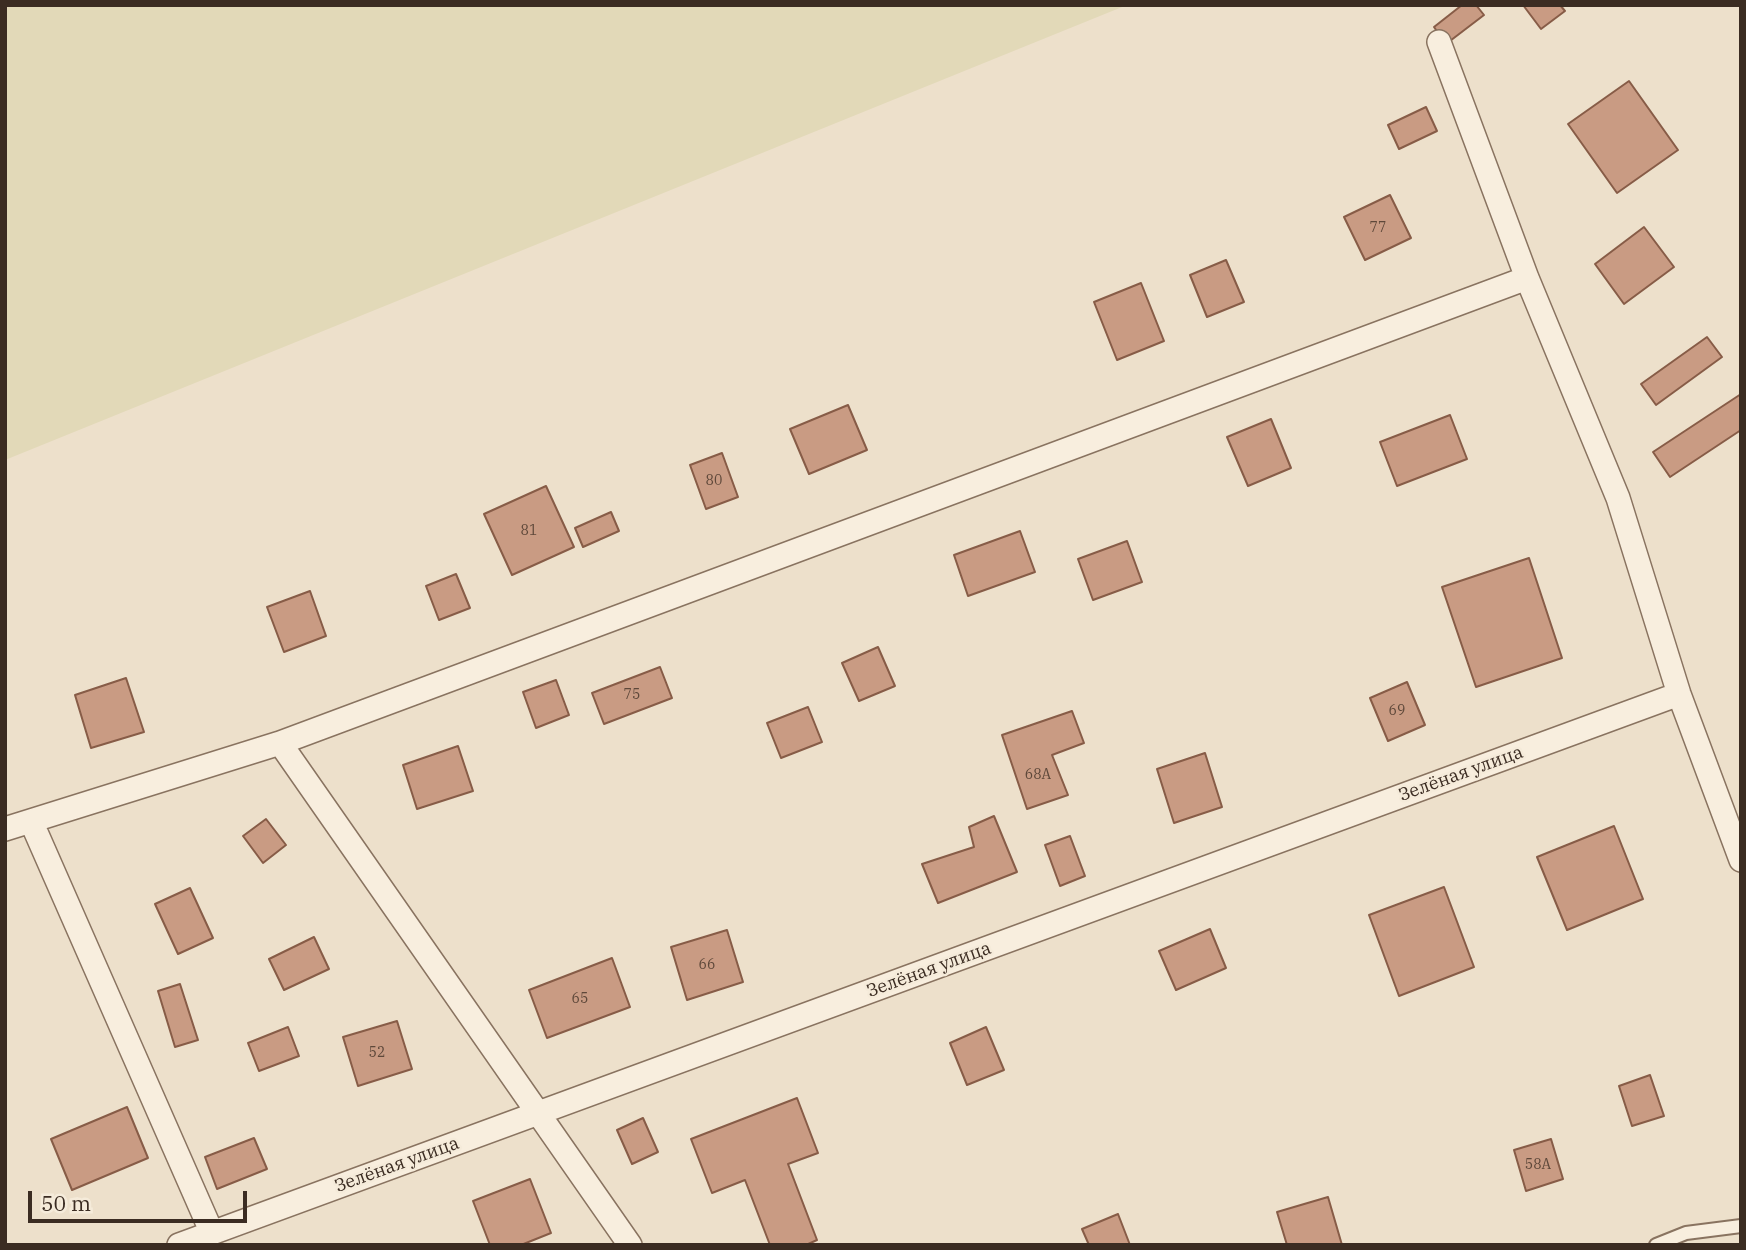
<!DOCTYPE html>
<html>
<head>
<meta charset="utf-8">
<style>
	body { margin:0 }
	#map { position:relative; width:1746px; height:1250px; overflow:hidden; background:#ede0cb; font-family:"IBM Plex Serif",serif }
	canvas { display:block }
	.frame { position:absolute; inset:0; border:7px solid #3b2c22; pointer-events:none }
	.scale { position:absolute; left:28px; top:1191px; width:219px; height:32px; box-sizing:border-box; border:4px solid #3b2c22; border-top:0; padding-left:9px; font-size:21px; line-height:24px; white-space:nowrap; color:#3b2c22; -webkit-text-stroke:5px #f5ebda; paint-order:stroke }
</style>
</head>
<body>
<div id="map">
<canvas width="1746" height="1250"></canvas>
<div class="frame"></div>
<div class="scale">50 m</div>
</div>
<script>
const ctx = document.querySelector('canvas').getContext('2d');
ctx.lineJoin = 'round';
function fill(path, color) { ctx.fillStyle = color; ctx.fill(path, 'evenodd'); }
function stroke(path, color, width, dash) { ctx.strokeStyle = color; ctx.lineWidth = width; ctx.lineCap = dash ? 'butt' : 'round'; ctx.setLineDash(dash || []); ctx.stroke(path); }
function label(font, color, halo, rows, align = 'center') {
  ctx.font = font + ' "IBM Plex Serif",serif'; ctx.lineWidth = 5; ctx.setLineDash([]); ctx.textBaseline = 'middle'; ctx.strokeStyle = halo; ctx.fillStyle = color; for (const [text, x, y, turn = 0] of rows) {
    ctx.save(); ctx.translate(x, y); ctx.rotate((+turn || 0) * Math.PI / 180); ctx.textAlign = isNaN(turn) ? turn : align; if (halo) ctx.strokeText(text, 0, 0); ctx.fillText(text, 0, 0); ctx.restore();
  }
}
const farmland = new Path2D(`
	M5,5H1127L5,460Z`);
const building = new Path2D(`
	M1462,5H1476L1484,15L1446,44L1434,27Z
	M1523,5H1560L1565,11L1541,29Z
	M1629,81L1678,150L1617,193L1568,124Z
	M1426,107L1437,131L1399,149L1388,125Z
	M1390,195L1411,238L1365,260L1344,217Z
	M1644,227L1674,267L1624,304L1595,264Z
	M1226,260L1244,302L1207,317L1190,275Z
	M1141,283L1164,341L1117,360L1094,302Z
	M1707,337L1722,357L1656,405L1641,384Z
	M1741,394V430L1670,477L1653,452Z
	M848,405L867,450L809,474L790,429Z
	M1450,415L1467,459L1397,486L1380,442Z
	M1271,419L1291,468L1248,486L1227,437Z
	M722,453L738,497L706,509L690,465Z
	M546,486L574,547L512,575L484,514Z
	M611,512L619,531L583,547L575,528Z
	M1020,531L1035,572L968,596L954,555Z
	M1127,541L1142,582L1093,600L1078,559Z
	M1529,558L1562,658L1476,687L1442,587Z
	M456,574L470,608L439,620L426,586Z
	M310,591L326,636L284,652L267,607Z
	M878,647L895,686L859,701L842,663Z
	M660,667L672,698L604,724L592,693Z
	M126,678L144,732L91,748L75,695Z
	M556,680L569,715L536,728L523,692Z
	M1407,682L1425,725L1388,741L1370,698Z
	M808,707L822,742L781,758L767,723Z
	M1072,711L1084,743L1052,755L1068,795L1027,809L1002,735Z
	M458,746L473,791L417,809L403,765Z
	M1205,753L1222,807L1174,823L1157,769Z
	M994,816L1017,872L938,903L922,864L974,847L969,827Z
	M266,819L286,845L263,863L243,836Z
	M1614,826L1643,899L1567,930L1537,857Z
	M1070,836L1085,876L1060,886L1045,845Z
	M1444,887L1474,967L1399,996L1369,915Z
	M190,888L213,938L178,954L155,904Z
	M1210,929L1226,968L1176,990L1159,951Z
	M727,930L743,982L687,1000L671,947Z
	M314,937L329,969L284,990L269,959Z
	M612,958L630,1007L547,1038L529,990Z
	M180,984L198,1040L175,1047L158,991Z
	M397,1021L412,1069L358,1086L343,1037Z
	M288,1027L299,1056L259,1071L248,1043Z
	M986,1027L1004,1070L967,1085L950,1043Z
	M1650,1075L1664,1116L1632,1126L1619,1086Z
	M797,1098L818,1153L788,1164L817,1240L806,1245H770L745,1180L712,1193L691,1139Z
	M127,1107L148,1158L72,1190L51,1139Z
	M643,1118L658,1152L632,1164L617,1130Z
	M254,1138L267,1169L217,1189L205,1157Z
	M1551,1139L1563,1179L1526,1191L1514,1150Z
	M530,1179L551,1233L521,1245H490L473,1201Z
	M1328,1197L1342,1245H1287L1277,1212Z
	M1118,1214L1130,1245H1089L1082,1229Z`);
const service = new Path2D(`
	M1656,1245L1686,1233L1741,1226`);
const minor = new Path2D(`
	M1439,42L1527,278L1618,498L1679,694L1741,860
	M280,743L630,1245
	M31,821L212,1233
	M5,829L280,743L1527,278
	M179,1245L1679,694`);
const numberNames = [
	["77",1378,228],
	["80",714,481],
	["81",529,531],
	["75",632,695],
	["69",1397,711],
	["68А",1038,775],
	["66",707,965],
	["65",580,999],
	["52",377,1053],
	["58А",1538,1165]
];
const streetNames = [
	["Зелёная улица",1461,774,-20],
	["Зелёная улица",929,970,-20],
	["Зелёная улица",397,1165,-20]
];
fill(farmland, '#e2d9b8');
fill(building, '#c99b83');
stroke(building, '#875c47', 2);
stroke(service, '#897360', 16);
stroke(minor, '#897360', 26);
stroke(service, '#f8eede', 12);
stroke(minor, '#f8eede', 23);
label('14px', '#5e483a', null, numberNames);
label('18px', '#3b2c22', '#f5ebda', streetNames);
</script>
</body>
</html>
